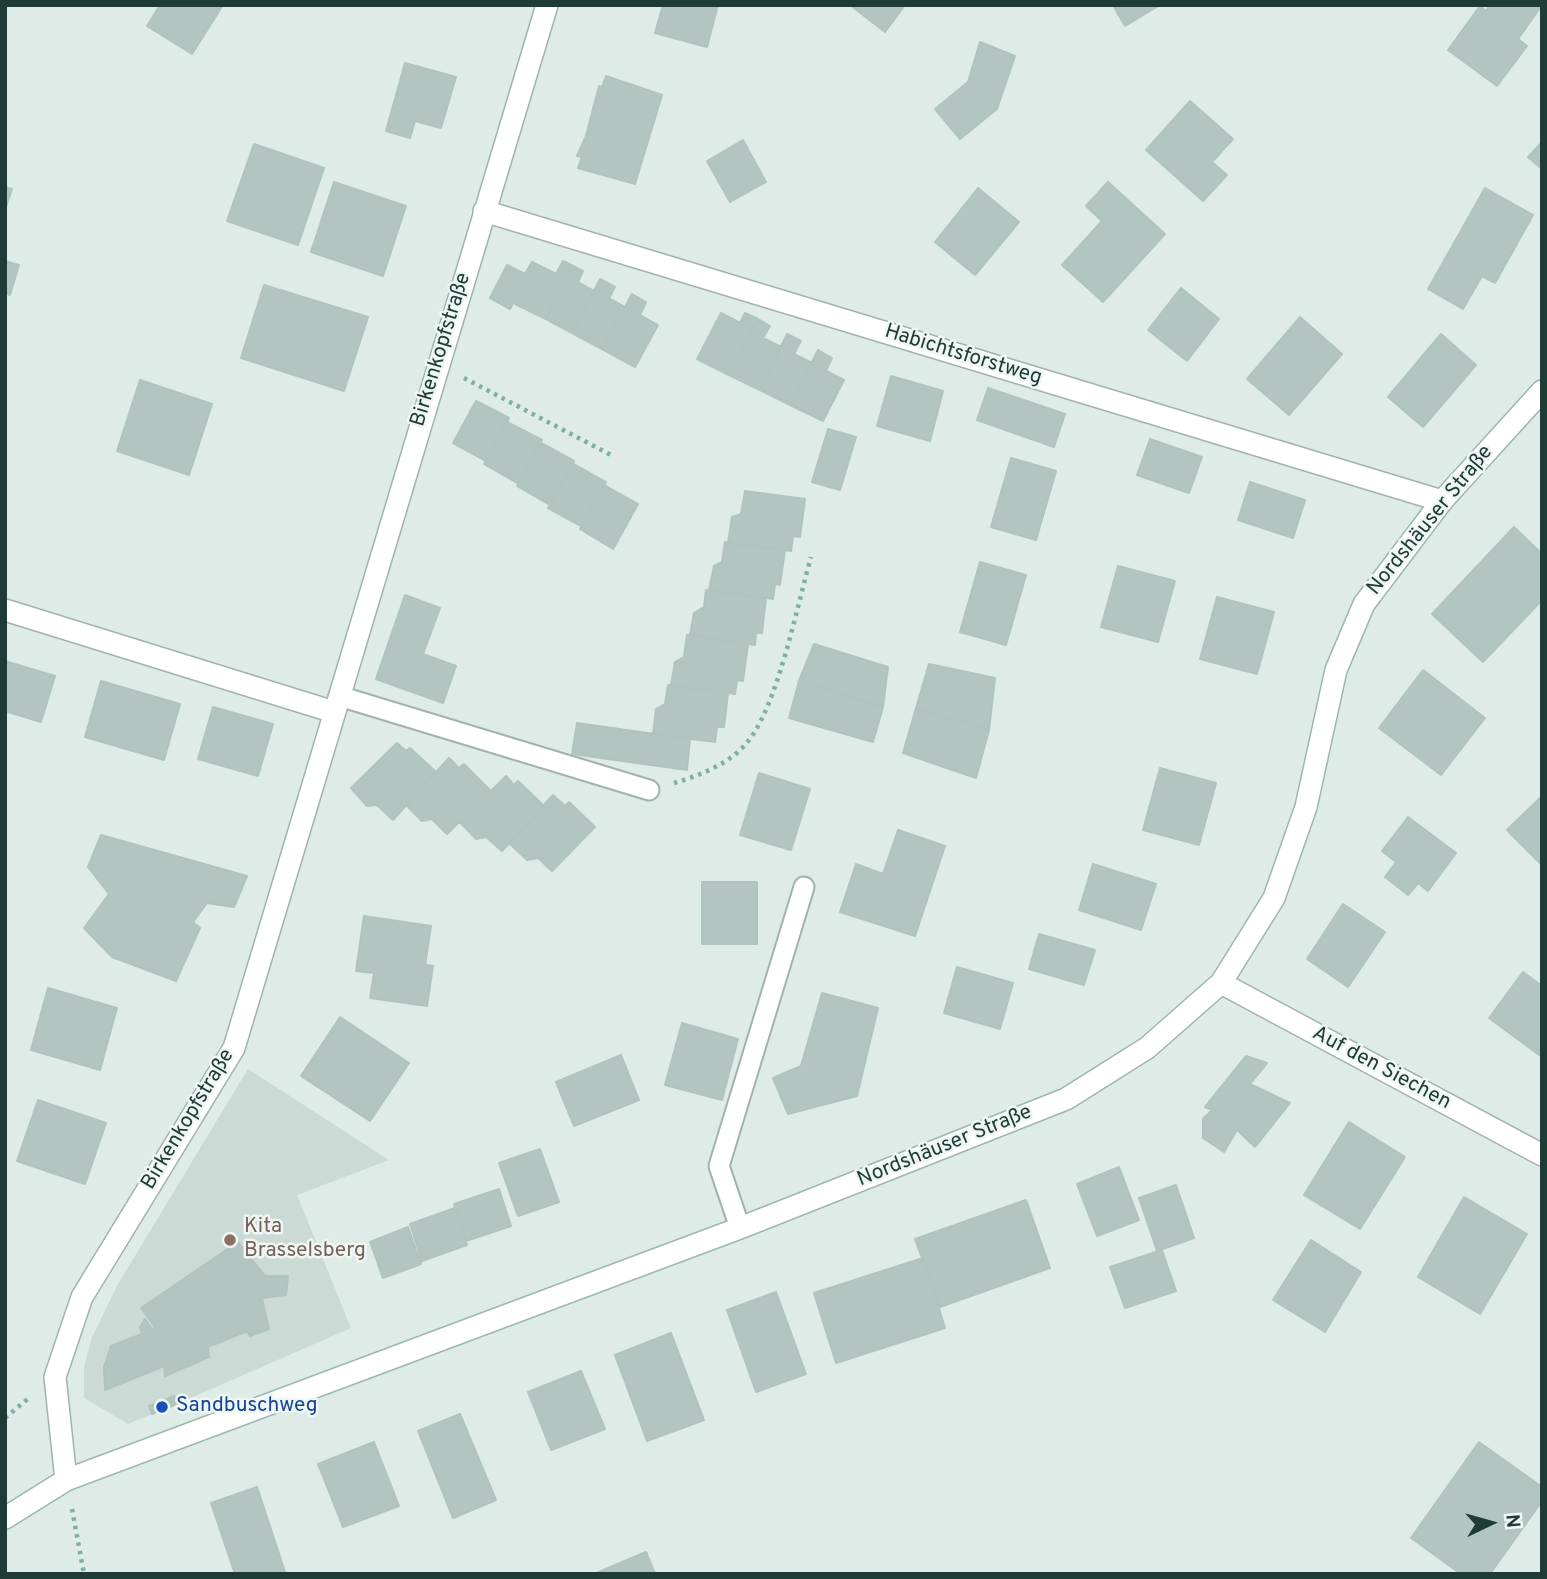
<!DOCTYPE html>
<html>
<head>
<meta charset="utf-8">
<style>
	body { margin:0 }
	#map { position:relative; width:1547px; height:1579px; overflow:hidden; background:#deebe6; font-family:Overpass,sans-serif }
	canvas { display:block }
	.frame { position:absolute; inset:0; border:7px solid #1e3b36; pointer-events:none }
	.north { position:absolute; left:1456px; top:1488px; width:70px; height:70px; -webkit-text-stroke:5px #eef7f4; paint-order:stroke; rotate:85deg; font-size:19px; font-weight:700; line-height:28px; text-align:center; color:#1e3b36 }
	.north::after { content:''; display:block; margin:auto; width:24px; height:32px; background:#1e3b36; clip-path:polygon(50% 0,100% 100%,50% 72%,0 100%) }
</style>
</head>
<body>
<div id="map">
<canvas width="1547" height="1579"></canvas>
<div class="frame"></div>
<div class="north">N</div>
</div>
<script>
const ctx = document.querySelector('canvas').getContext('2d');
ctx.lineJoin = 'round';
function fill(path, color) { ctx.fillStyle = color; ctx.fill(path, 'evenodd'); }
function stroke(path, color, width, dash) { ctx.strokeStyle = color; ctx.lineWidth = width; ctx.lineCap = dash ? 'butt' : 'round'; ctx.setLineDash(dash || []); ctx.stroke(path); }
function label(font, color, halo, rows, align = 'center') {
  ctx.font = font + ' Overpass,sans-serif'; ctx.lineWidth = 5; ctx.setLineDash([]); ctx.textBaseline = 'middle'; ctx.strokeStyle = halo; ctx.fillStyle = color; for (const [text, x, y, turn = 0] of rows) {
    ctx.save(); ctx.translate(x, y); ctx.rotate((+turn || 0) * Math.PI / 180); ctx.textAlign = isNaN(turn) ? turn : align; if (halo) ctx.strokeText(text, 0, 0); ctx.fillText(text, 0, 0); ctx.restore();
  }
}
const built = new Path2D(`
	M248,1069L389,1160L297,1195L351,1328L177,1404L173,1397L149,1406L152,1414L128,1424L84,1398V1367L92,1337L118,1284Z`);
const building = new Path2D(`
	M160,5H223L192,54L147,26Z
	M663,5H718L707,47L655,33Z
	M850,5H905L885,32Z
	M1113,5H1160L1125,26Z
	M1490,5H1542L1518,39L1527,46L1497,86L1448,50L1480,6L1486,11Z
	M980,42L1015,56L997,109L960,139L935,109L968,82Z
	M405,63L456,77L441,128L415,121L410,138L386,131Z
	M606,76L662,95L635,184L578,168L582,157L577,156L586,136L599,86L602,87Z
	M1190,101L1233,139L1212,162L1227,175L1203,201L1146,150Z
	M743,140L766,182L730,202L707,161Z
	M1542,142V169L1528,157Z
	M254,144L324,168L298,245L227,221Z
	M334,182L406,206L383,276L311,252Z
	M1108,182L1165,234L1103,302L1062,265L1102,221L1086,206Z
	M5,187L12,189L5,210Z
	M978,188L1019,222L975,275L935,242Z
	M1485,188L1533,215L1495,283L1482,276L1463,309L1428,289Z
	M5,261L19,265L10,295L5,293Z
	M563,261L573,266L546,319L513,303L510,309L490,298L507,265L525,274L532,262L556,274Z
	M573,266L583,271L578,282L594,291L572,333L546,319Z
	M600,279L615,287L609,298L625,307L602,349L572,333Z
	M264,285L368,317L344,391L241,358Z
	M1181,288L1219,319L1187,361L1148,330Z
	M632,294L646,302L640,315L658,325L635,367L602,349Z
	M721,313L740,323L745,313L758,319L729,375L697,359Z
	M1300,317L1342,354L1289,415L1247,379Z
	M758,319L770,326L763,338L781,347L760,390L729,375Z
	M787,334L801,341L794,354L812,363L790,405L760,390Z
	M1441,334L1476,365L1423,427L1388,397Z
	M818,350L832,358L826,371L844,380L823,421L790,405Z
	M891,376L943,391L930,441L877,426Z
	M140,380L212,404L189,475L117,451Z
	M988,388L1065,414L1054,447L977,420Z
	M476,401L509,418L486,461L453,443Z
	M507,422L542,440L519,484L484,464Z
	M828,429L856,437L840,490L812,482Z
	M1150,439L1202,457L1189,493L1137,475Z
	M541,443L574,461L550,505L517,486Z
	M1011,458L1056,471L1036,540L991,527Z
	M572,463L606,482L581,526L548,508Z
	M1250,482L1305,500L1293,538L1238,520Z
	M604,485L638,504L613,549L580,529Z
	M745,491L805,499L800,537L793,536L791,551L728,543L732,517L741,514Z
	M1514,527L1542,554V600L1483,662L1432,614Z
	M725,542L785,550L780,585L775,584L773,599L709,590L714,566L722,562Z
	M980,562L1026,575L1006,645L960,632Z
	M1118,566L1175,581L1158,642L1101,627Z
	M706,590L766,598L762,633H756L755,645L690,635L694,613L704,607Z
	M405,595L440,608L423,654L456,666L443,703L376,679Z
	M1217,597L1274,612L1257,674L1200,659Z
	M687,635L748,644L743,681L737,680L735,694L671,685L675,662L684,657Z
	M814,644L888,667L883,707L799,681Z
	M5,661L55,676L41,722L5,711Z
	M929,664L995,678L989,730L916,708Z
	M1423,670L1485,718L1441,775L1379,728Z
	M101,681L180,704L164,760L85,737Z
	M799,681L883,707L873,742L789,718Z
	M668,685L728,693L724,727H717L715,742L653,734L656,709L665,704Z
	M213,707L273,724L258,776L198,759Z
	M916,708L989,730L976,778L903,753Z
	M577,723L690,739L687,770L572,754Z
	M397,743L406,751L410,748L436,772L393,820L377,805L367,806L351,788Z
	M449,758L459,768L464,764L491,791L447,834L432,819L422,821L406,805Z
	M1160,768L1216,783L1199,845L1143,830Z
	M759,773L810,789L791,850L740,835Z
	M506,776L514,785L518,781L544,806L502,851L486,837L476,839L460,822Z
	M553,795L565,806L569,802L595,827L552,871L538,858L527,860L509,843Z
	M1542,796V865L1507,830Z
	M1408,817L1456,853L1428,891L1418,883L1408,895L1385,877L1396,862L1382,851Z
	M898,830L945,846L915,936L840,912L856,864L883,874Z
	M101,835L247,876L234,907L207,903L193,922L200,928L176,981L112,957L84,928L109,894L88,867Z
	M1093,864L1156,884L1141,930L1079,910Z
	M702,882H757V944H702Z
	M1343,904L1385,932L1348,987L1307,959Z
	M364,916L431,926L425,965L433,966L427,1006L370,998L374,973L356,971Z
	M1039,934L1095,950L1084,985L1029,969Z
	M957,967L1013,983L1000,1029L944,1013Z
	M1523,972L1542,986V1057L1489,1018Z
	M48,988L117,1008L100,1070L31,1050Z
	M822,993L878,1008L857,1096L788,1114L773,1078L801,1066Z
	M340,1017L409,1063L370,1121L301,1076Z
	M682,1023L738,1039L722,1100L665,1085Z
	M621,1055L639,1100L574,1126L556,1082Z
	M1246,1056L1267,1063L1250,1084L1290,1103L1255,1147L1237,1130L1224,1152L1203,1138V1119L1212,1110L1205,1107Z
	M38,1100L106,1123L85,1184L17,1161Z
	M1349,1122L1405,1157L1360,1229L1304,1195Z
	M540,1149L559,1202L518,1216L499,1163Z
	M1119,1167L1139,1220L1097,1236L1077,1184Z
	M1176,1185L1194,1238L1157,1251L1139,1198Z
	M499,1189L511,1226L466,1241L454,1204Z
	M1464,1197L1527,1234L1480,1314L1418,1277Z
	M1026,1200L1050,1268L940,1307L915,1239Z
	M455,1208L467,1245L422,1261L410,1224Z
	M408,1227L421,1264L383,1278L370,1242Z
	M1311,1240L1361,1272L1325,1332L1273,1300Z
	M238,1242L265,1276H288L286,1295L262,1298L269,1329L250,1336L247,1331L208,1347L209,1357L165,1376L164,1366L105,1390L104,1367L111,1346L142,1334L140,1327L145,1319L152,1329L155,1327L141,1308Z
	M1162,1250L1176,1291L1125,1308L1110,1267Z
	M923,1258L945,1328L836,1363L814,1293Z
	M776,1292L806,1374L756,1392L727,1310Z
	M671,1333L704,1420L647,1441L615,1355Z
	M581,1371L605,1429L551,1450L528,1392Z
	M174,1396L177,1404L152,1414L149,1406Z
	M460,1414L496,1500L453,1518L418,1431Z
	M374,1442L399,1506L343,1527L318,1464Z
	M1479,1442L1542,1487V1501L1490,1574H1461L1411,1538Z
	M257,1487L285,1572L281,1574H235L211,1503Z
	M646,1552L655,1574H594Z`);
const path = new Path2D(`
	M464,378L611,455
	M674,783C698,776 727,765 745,745C777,710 797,606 811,557
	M5,1418L30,1397
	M72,1509L84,1574`);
const lane = new Path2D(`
	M339,696L649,790
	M740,1228L719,1166L804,887`);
const street = new Path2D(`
	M484,211L1442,501
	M5,610L334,712
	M1221,983L1542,1155
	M66,1480L55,1377L82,1297L234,1048L547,5`);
const secondary = new Path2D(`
	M5,1518L66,1480L740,1228L1066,1099L1147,1048L1221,983L1274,898L1306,807L1336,670L1364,604L1442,501L1542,391`);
const markers = [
	[230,1240,7,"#8d6e63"],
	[162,1407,7,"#1a4fb4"]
];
const streetNames = [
	["Birkenkopfstraße",442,350,-73],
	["Habichtsforstweg",963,356,17],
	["Nordshäuser Straße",1431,521,-51],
	["Auf den Siechen",1381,1069,28],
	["Birkenkopfstraße",189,1120,-59],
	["Nordshäuser Straße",945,1147,-22]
];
const educationNames = [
	["Kita",244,1228],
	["Brasselsberg",244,1252]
];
const transitNames = [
	["Sandbuschweg",176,1407]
];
fill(built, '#ccdad5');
fill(building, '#b3c5c0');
stroke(building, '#b0c4be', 2);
stroke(lane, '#a1b3ae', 23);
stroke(street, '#a1b3ae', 24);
stroke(secondary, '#9cb7b0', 24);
stroke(path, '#7cb0a6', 4.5, [3.5, 5]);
stroke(lane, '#fff', 19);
stroke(street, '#fff', 21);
stroke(secondary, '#fff', 21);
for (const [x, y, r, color] of markers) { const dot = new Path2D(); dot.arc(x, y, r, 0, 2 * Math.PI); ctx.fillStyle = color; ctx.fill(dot); stroke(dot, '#eef7f4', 2.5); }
label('21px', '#1e3b36', '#eef7f4', streetNames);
label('21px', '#785e54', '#eef7f4', educationNames, 'left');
label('21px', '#164399', '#eef7f4', transitNames, 'left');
</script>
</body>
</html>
